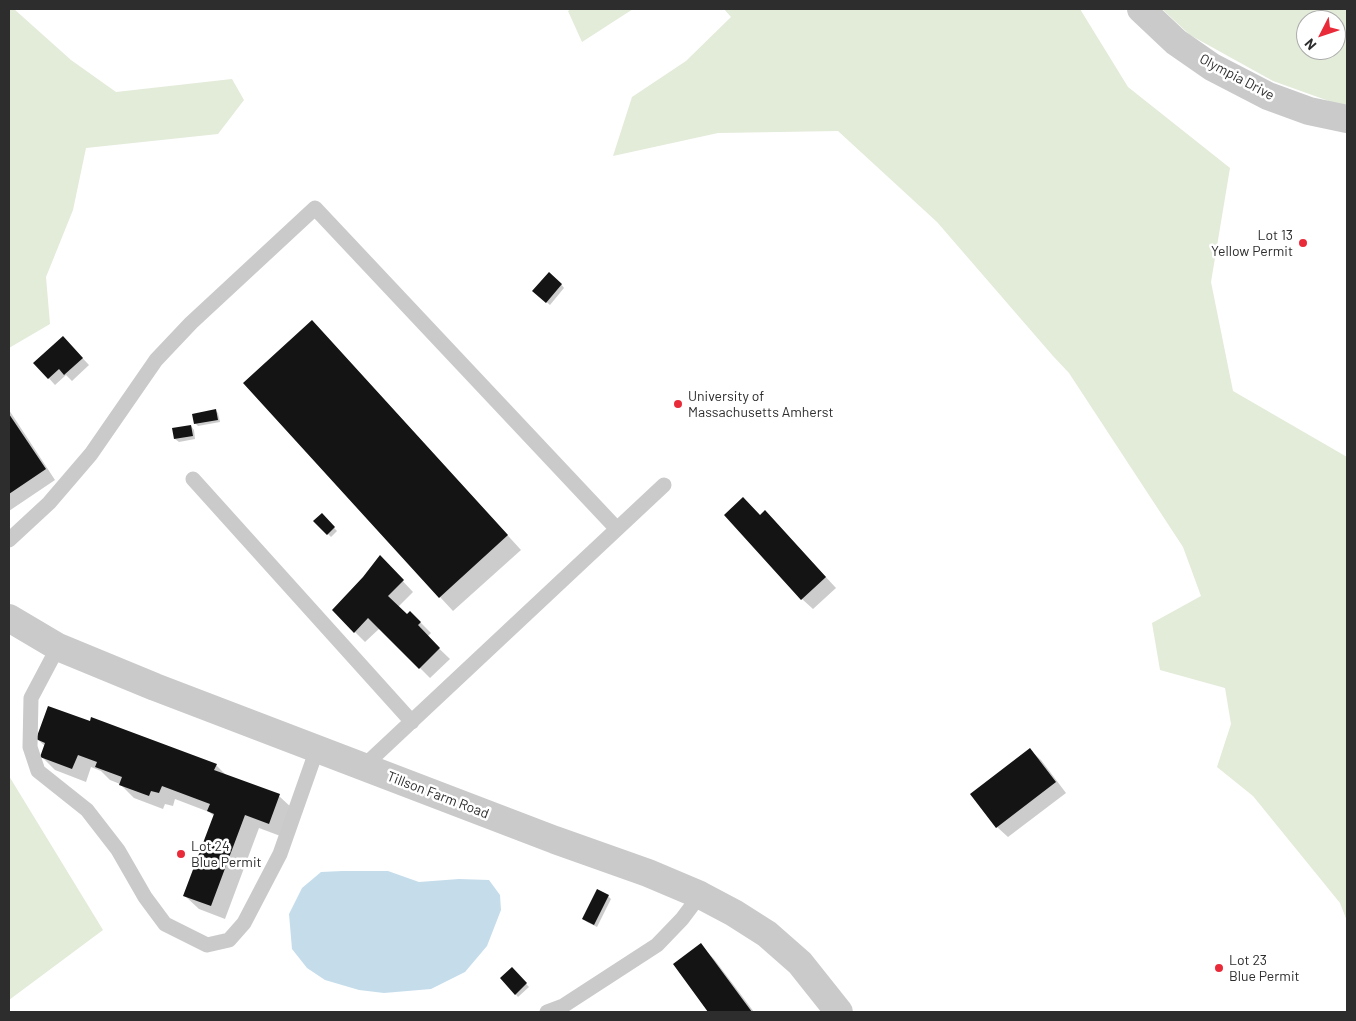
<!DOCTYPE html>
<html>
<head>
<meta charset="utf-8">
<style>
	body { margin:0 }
	#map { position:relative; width:1356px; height:1021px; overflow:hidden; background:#fff; font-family:Barlow,sans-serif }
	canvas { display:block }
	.frame { position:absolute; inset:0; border:10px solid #2d2d2d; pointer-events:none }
	.north { position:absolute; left:1296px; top:10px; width:50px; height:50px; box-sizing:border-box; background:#fff; border:1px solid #ababab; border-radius:50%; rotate:229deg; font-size:14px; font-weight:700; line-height:20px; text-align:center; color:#2d2d2d }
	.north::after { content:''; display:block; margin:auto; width:18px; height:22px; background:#e82a39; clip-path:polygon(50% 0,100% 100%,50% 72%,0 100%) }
</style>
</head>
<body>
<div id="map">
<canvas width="1356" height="1021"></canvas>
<div class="frame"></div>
<div class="north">N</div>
</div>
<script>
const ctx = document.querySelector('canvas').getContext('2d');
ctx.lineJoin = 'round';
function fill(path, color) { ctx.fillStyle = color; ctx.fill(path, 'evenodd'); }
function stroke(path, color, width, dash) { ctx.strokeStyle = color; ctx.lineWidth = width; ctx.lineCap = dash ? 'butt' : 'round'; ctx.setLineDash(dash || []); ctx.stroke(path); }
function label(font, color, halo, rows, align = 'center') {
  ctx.font = font + ' Barlow,sans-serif'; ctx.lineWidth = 5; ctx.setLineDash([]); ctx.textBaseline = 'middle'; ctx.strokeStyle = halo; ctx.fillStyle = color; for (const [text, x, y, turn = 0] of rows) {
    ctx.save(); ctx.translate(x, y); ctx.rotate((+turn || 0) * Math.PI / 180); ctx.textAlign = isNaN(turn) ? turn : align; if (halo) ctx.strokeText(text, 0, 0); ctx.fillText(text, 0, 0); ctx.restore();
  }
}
const green = new Path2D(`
	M9,9H14L71,60L116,92L232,79L244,100L218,134L86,148L73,210L46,277L50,324L9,348V296L10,295L9,293Z
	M571,9H633L582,42L568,11Z
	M724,9H1080L1128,87L1230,168L1211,282L1233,391L1347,457V921L1340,903L1253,796L1217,767L1231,724L1225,688L1160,670L1152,623L1201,596L1183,547L1069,373L1053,356L937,222L838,131L718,133L613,156L632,97L686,61L731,17Z
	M1162,9H1347V106L1340,105L1273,81L1190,35ZM1306,20H1336V50H1306Z
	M9,776L103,930L9,1000Z`);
const water = new Path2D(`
	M342,871H388L419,882L459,879L489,880L500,895L501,910L487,946L465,972L431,989L384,993L359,990L325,980L307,968L292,949L289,914L302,888L321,872Z`);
const shadow = new Path2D(`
	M561,284L564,288L550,305L537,294Z
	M326,336L521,550L453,611L440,597Z
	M70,345L89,365L72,381L66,375L55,385L35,363Z
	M9,410L55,480L9,511Z
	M215,410L218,413L220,422L198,426L195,423Z
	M191,426L194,430L195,439L179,442L175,439L174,429Z
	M322,515L337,531L331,537L315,521Z
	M760,516L775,522L836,588L813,609L802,599Z
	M380,557L413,592L398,607L407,616L410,612L431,633L427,637L450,659L430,678L380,628L365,642L333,610L364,577Z
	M37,739L216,765L227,776L279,796L293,809L283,837L259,828L225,919L199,909L185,896L214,816L209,812L175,799L173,806L165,804L163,809L134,798L120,784L110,780L101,771L91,767L86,782L55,770L41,756L45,746Z
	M1030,750L1041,760L1066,793L1008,837L997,827Z
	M608,896L611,899L597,927L587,922L584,919Z
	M700,945L714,959L754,1012H710L674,964Z
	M512,969L529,987L518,997L501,978Z`);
const building = new Path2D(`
	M549,272L562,284L546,303L532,291Z
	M312,320L508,535L439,598L243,383Z
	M63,336L83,358L64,375L59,369L48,379L33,363Z
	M216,409L218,420L194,424L192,414Z
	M9,414L46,469L9,494Z
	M191,425L193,436L174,439L172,428Z
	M743,497L760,515L765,510L826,577L801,600L724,515Z
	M322,513L335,527L327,535L313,521Z
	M380,555L404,580L388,596L407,614L410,611L421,622L418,625L440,648L419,669L368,618L354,633L332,610L363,577Z
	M48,706L90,721L91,717L217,764L214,770L280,794L269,824L245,815L211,906L183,896L214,814L207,811L210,804L162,786L159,793L151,791L149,796L119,785L122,777L95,767L97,762L78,755L72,769L40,757L45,743L36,739Z
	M1030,748L1056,782L996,828L970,794Z
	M597,889L609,895L594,925L582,919Z
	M701,943L752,1012H708L673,964Z
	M512,967L527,983L515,995L500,978Z`);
const service = new Path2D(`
	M193,479L412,722
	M617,529L664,485
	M9,540L49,503L91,454L156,360L191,323L315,208L617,529L364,766
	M58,647L31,698L30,747L38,771L87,810L118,850L145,897L165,924L207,945L229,940L244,923L280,854L317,749
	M547,1012L563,1006L657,945L682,919L700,895`);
const minor = new Path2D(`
	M1141,9L1176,42L1212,67L1268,96L1309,111L1347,119
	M9,618L58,647L155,687L555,840L648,873L700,895L734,913L767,934L800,963L839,1012`);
const markers = [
	[1303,243,5,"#e82a39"],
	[678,404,5,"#e82a39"],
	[181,854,5,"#e82a39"],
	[1219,968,5,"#e82a39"]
];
const streetNames = [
	["Olympia Drive",1237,77,28],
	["Tillson Farm Road",438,795,21]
];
const poiNames = [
	["Lot 13",1293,235,"right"],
	["Yellow Permit",1293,251,"right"],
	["University of",688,396],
	["Massachusetts Amherst",688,412],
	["Lot 24",191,846],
	["Blue Permit",191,862],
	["Lot 23",1229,960],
	["Blue Permit",1229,976]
];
fill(green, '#e3ebd9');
fill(water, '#c5ddeb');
fill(shadow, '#0003');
fill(building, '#141414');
stroke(service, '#cacaca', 15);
stroke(minor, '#cacaca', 28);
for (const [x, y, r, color] of markers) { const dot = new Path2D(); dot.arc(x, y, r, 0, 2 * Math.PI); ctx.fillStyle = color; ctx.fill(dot); stroke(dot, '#fff', 2); }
label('14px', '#2d2d2d', '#fff', streetNames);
label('14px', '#2d2d2d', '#fff', poiNames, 'left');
</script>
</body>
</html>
